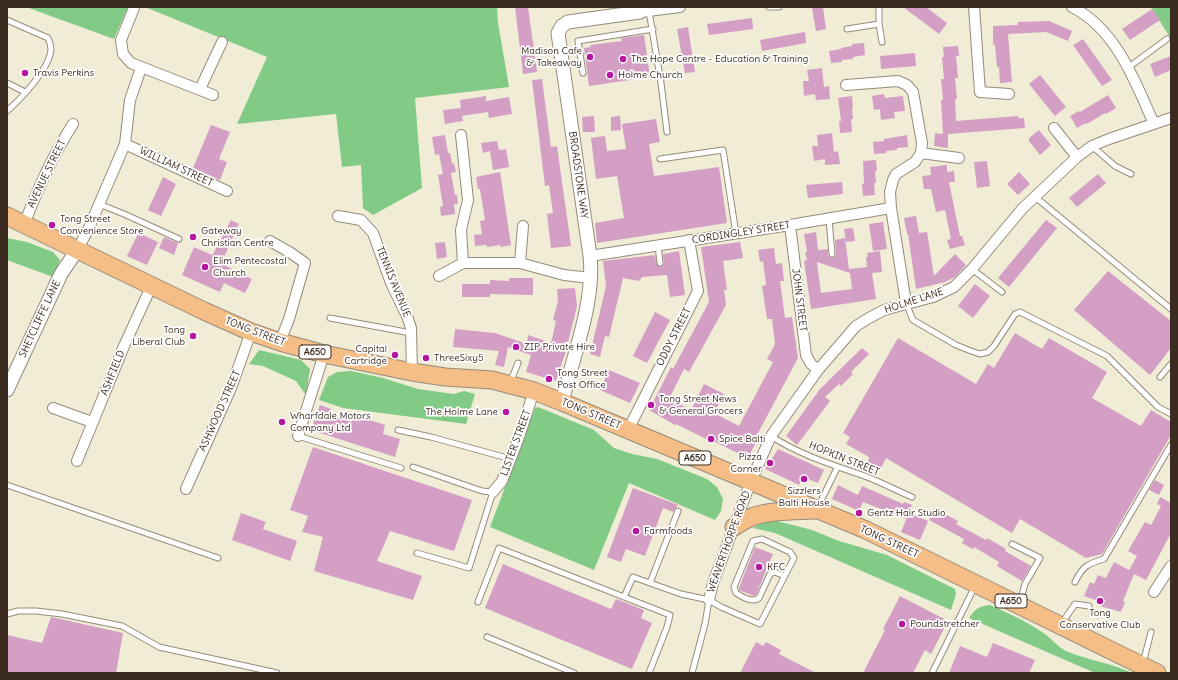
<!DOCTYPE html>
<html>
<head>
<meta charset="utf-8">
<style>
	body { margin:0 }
	#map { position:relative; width:1178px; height:680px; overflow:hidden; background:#f0ecd6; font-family:Delius,sans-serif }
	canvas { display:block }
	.frame { position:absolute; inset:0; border:8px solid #3b2a1e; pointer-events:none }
</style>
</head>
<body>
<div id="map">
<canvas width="1178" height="680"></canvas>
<div class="frame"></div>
</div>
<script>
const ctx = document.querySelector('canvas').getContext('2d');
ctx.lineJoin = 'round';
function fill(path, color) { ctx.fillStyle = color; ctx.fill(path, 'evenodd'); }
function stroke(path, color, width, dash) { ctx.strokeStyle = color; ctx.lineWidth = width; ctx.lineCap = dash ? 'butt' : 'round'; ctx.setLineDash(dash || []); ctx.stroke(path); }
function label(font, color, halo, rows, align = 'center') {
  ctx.font = font + ' Delius,sans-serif'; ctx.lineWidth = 3.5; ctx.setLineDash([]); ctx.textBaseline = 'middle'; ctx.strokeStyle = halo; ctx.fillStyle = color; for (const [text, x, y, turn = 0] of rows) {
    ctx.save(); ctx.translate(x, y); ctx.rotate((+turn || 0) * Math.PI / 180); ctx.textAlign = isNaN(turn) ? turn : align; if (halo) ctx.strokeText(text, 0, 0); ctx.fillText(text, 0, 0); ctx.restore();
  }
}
const green = new Path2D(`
	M26,7H128L114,39Z
	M145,7H497L498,23L509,87L415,98L422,188L373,215L363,208L361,165L342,167L336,114L237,124L267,57Z
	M1151,7H1171V39Z
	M7,238L27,242L53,252L60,260L53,277L7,260Z
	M259,350L301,360L310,369L306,395L296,381L263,366L249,364Z
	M351,371L383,378L418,389L454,394L464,391L475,394L466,424L343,408L319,400L328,377L337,372Z
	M538,407L594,430L614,448L632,454L657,459L707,479L717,487L723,499L721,511L715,520L629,483L594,570L490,527L535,408Z
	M766,520L777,521L812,530L839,541L887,555L955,589L956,594L951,610L775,533L753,528Z
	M990,605C1008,613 1026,621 1042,632C1050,637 1056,645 1064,650C1085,660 1109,662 1132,673H1095L969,618C975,609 979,606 990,605Z`);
const building = new Path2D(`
	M515,7H528L537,72L523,74Z
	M823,7L826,29L816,31L812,8Z
	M903,7H926L947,23L939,34Z
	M1152,9L1160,20L1130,40L1122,29Z
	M752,18L753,29L709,35L707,24Z
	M1049,21L1072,31L1068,41L1046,32L1008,34L1012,82L1000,83L999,67H997L995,45H993V26L1018,25V22Z
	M688,27L695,72L685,73L677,29Z
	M805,32L806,43L762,51L760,40Z
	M644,35L650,77L589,86L584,48L591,47L590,45L622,41L621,38Z
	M1083,39L1112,80L1102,86L1073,45Z
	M864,43L865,55L853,57V59L842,60V62L831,63L829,51L841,49V48L852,46V44Z
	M958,46L959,56H956L958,78H955L957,99H955L956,121L1018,116V118H1024L1025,128L948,134V148L934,146L935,133L943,134L941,100H943L941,79H944L942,57H944L943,47Z
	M915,53L916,66L881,69L880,56Z
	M1171,56V70L1155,77L1150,64Z
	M822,68L824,87L829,86L830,99L816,100L815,94L804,96L803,81H809L807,70Z
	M1040,75L1066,107L1055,116L1029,84Z
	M542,79L551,147L557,146L571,246L551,248L547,214L553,213L549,185L545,186L532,80Z
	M884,94L885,98L903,96L905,111L894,112L895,118L881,120L880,109L874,110L872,96Z
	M1108,95L1116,108L1106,114L1105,113L1087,124L1086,123L1077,128L1070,116L1079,111L1080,112Z
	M486,96V101L509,97L512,114L489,118L488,112L462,116L463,121L445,124L443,110L461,108L460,100Z
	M852,96L853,107L852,108L853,119H851L852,132L840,133L839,121H841L838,98Z
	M594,116L595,132H583L582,117Z
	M620,116L621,130L611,131V117Z
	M656,119L660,142L649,144L654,176L719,167L727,223L597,243L595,223L624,218L617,176L596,179L591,138L605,136L607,151L626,149L622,124Z
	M211,125L230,132L219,159L227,162L220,180L193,168Z
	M1039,130L1051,145L1040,155L1029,141V138Z
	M832,133L834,152L838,151L840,164L825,165V159L814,161L812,146H818L817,135Z
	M445,135L448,153H450L452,164L454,163L456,172L451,173L455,195H457L458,204H454L455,214L441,216L440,207L443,206L438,175L443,174L439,154L435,155L432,137Z
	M907,135L908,147L897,148V150L886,151V153L874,154L873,142L884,141V139Z
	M497,141L499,150L506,149L509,167L493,170L490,151L483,153L481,143Z
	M876,160L877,171H875L876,183H874L875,195L863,196L862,184H864L863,161Z
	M987,161L990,186L977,188L974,162Z
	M947,165V172L954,171L955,182H949L960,236H962L965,245L950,249L947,240L951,239L945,210L936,212L931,189H924L922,176L931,175L930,167Z
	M500,172L511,245L501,247L500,245L487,247L486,245L475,246L474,235L482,234L480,221L485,220L480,189H478L476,177Z
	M1019,172L1030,184L1018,195L1007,184Z
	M1098,174L1106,183L1077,207L1069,198Z
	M163,177L176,184L161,216L148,210Z
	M842,182L843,194L808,198L806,185Z
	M916,216L919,233L927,232L934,276L955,254L966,265L955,277L945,282L916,289L908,234H907L904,218Z
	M231,220L239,224L223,259L227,261L226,266L252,279L245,293L224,283L220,292L182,275L194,247L212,255L213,254Z
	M1046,220L1057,228L1009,287L998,278Z
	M883,222L887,249L873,251L869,224Z
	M853,228L855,241L846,242L844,229Z
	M816,232L818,250L828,249V255L831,258L834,257L836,255L835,240L845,238L849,269L867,267L866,257H868L867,253L880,251L882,272L872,273L876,299L811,309L804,261L807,260L805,252H807L804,234ZM817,262L850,273L852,289L821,293Z
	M138,234L143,236V235L158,242L147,265L127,256Z
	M164,237L178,243L174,255L159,248Z
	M445,242L447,257L437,259L435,243Z
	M740,242L743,258L723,261L727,290H724L726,305L689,372L684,369L669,399L691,410L704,384L724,394L714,413L739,426L773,362L767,359L775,344L772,319H767L762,286L766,285L763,261L760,262L758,250L774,248L776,264L782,263L784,281H780L785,318L792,317L798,358L757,435L759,436L748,458L713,441L712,442L676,424L675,425L649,410L671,367L673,369L709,302L701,247Z
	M679,251L685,295L670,297L667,275L642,277L639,281L623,278L609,337L605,336L600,357L590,354L606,286L603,261L655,255L657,265L661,267L664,264L663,254Z
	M1108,271L1171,321V348L1150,375L1074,310Z
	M509,278H533V295L490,294V297H462V284H490V280L509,281Z
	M975,284L990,296L973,318L958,306Z
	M575,288L577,306L566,351L556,381L526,372L531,355L508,347L504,367L495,365L499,351L453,347L455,329L495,333L527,344L528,335L551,343L556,321L553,320L558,301L557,289Z
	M655,312L670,320L647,363L633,356Z
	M1015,333L1042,349L1049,338L1107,372L1092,398L1141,426L1151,410L1171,422V435L1102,554L1086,558L1020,519L1012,533L886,458L880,470L875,471L871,470L868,464L869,457L846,444L850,437L843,433L898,338L976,384L988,364L994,368Z
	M862,348L869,354L851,372L853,374L841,386L839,384L825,397L830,401L797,445L786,436L820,389Z
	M609,370L640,383L630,403L600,390Z
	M320,405L331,409L329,415L352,422L354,415L385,425L383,434L400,439L395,457L311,430Z
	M313,447L472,500L454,551L390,531L377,561L422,576L413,600L314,571L323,537L302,532L308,516L290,510Z
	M778,449L824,470L818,483L803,477L799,485L765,469Z
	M1155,480L1164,485L1159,495L1149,490Z
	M838,485L858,495L862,486L903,504L904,502L912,505L906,519L863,502L859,511L832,499Z
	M633,488L678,505L673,512L663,508L645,556L626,549L621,562L607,557Z
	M1160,497L1171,503V533L1146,580L1134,574L1123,601L1125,602L1121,612L1100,606L1101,602L1084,596L1090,582L1094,584L1098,575L1106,578L1114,562L1129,570L1137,556L1128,551L1145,522L1151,525L1161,506L1157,504Z
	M934,512L939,515L941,512L958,521L956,524L986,540L987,538L1006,549L1005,551L1031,566L1022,581L997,566L999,562L974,547L973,549L962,543L964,539L929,520Z
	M241,513L266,522L263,529L297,541L290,561L232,540Z
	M909,513L928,521L920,540L901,532Z
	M755,547L773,554L756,595L754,596L739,590V588Z
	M503,564L611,609L616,599L644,610L641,618L652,623L632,669L485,608Z
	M900,596L948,621L931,654L925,650L913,673H863L885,630L883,629Z
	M51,617L123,633L116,673H7V635L42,643Z
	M756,642L763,646L766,642L781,650L779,654L816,673H740Z
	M993,643L1035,660L1029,673H949L960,646L987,657Z`);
const service = new Path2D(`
	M769,7H779
	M879,7V24
	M649,11L661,83L667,132
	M7,20L48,38C50,42 51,46 51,50C49,69 21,99 7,111
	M847,29L879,24L882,42
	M1129,67L1167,39
	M583,73L578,41L653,29
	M7,83L25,92
	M1092,146L1115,166L1131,174
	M660,159L723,150L736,234
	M1034,196L1171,309
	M99,204L124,214L179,239
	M829,219L832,254
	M658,245L660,263
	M972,269L1002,292
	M906,303L913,320L956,345L971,351L980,354L988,352L994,346L1015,314L1020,312L1107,356L1158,407L1171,414
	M330,318L411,333
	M1160,377L1171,364
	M510,383L518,363
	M398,430L431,437L511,459
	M298,436L401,468
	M771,436C801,456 837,466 870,478C884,484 898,491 912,497
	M413,467L482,491L493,492L469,568L417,553
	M7,485L218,558
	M818,507L837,468
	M1012,544L1040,558L1025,584L1020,602
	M1075,582C1083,566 1087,564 1104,559L1171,445
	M650,583L678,511
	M624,597L633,577L681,594L709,600L721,607L760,624L794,558L790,552L762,539L753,541L734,587L736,593C742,597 753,603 759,598L770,574L775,572L785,576
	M478,602L499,548L670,615L667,627L649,673
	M7,614L18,611H36L62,614L122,626L159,647L277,673
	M1062,623L1075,604L1089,606
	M487,637L574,673
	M1143,663L1151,632
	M692,673L705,624L709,600
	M932,673L975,586`);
const minor = new Path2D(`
	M974,7L980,92L1009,94
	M1072,7C1116,29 1135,81 1154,124
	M134,8L121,40L123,54L131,63L213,95
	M640,12L680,7
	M846,85L898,81L907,85L913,92L922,143L921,153L915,162L896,174L893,180L890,192L891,208L906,303
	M200,89L222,42
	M1054,128L1077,157
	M461,135L468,200L461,230L463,263
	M125,144L227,191
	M921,153L959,158
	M338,216L361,220L373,233L391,283L407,316L411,328L412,372
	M24,225C37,190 53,155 73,124
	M790,225L806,355L811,364L818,370
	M270,241L291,253L305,263L289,319L280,342
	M77,250L88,230L125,144L130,100L141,68
	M590,256L790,225L891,208
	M520,263L523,226
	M439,276L463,263H520L564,275L591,278
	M53,408L92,422
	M628,430L698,291L689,240
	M298,436L324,354
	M77,461L124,346L151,287
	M186,489L231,388L251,332
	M493,492L502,481L518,440L534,391
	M1154,592L1171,566
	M709,600L713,583L751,481L771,436L818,370L856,326L869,318L884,310L933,297L954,287L972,269L1022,209L1077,157L1092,146L1109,139L1171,118`);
const tertiary = new Path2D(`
	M7,390L61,274L77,250
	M562,402C573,356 595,302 590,256L558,33L562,26L568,22L640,12V7`);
const trunk = new Path2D(`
	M7,216L204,311L251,332L280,342L324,354L412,372L445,377L492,380L534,391L562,402L866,530L1157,673
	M734,527C740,523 747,519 754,516C774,510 795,511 815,510`);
const markers = [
	[590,57,4,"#b5179e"],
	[623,59,4,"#b5179e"],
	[25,73,4,"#b5179e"],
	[610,75,4,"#b5179e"],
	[52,225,4,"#b5179e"],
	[193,237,4,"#b5179e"],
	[205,267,4,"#b5179e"],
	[193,336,4,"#b5179e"],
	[516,347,4,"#b5179e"],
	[395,355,4,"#b5179e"],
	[426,358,4,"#b5179e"],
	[549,379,4,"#b5179e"],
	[651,405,4,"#b5179e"],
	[506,412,4,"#b5179e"],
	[282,422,4,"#b5179e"],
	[711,439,4,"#b5179e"],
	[770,463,4,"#b5179e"],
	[804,479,4,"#b5179e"],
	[859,513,4,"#b5179e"],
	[636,531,4,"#b5179e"],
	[759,567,4,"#b5179e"],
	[1100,601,4,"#b5179e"],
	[902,624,4,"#b5179e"]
];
const shields = [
	[315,352,32],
	[695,458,32],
	[1011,601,32]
];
const shieldNames = [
	["A650",315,352],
	["A650",695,458],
	["A650",1011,601]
];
const poiNames = [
	["Madison Cafe",582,51,"right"],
	["& Takeaway",582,63,"right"],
	["The Hope Centre - Education & Training",631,59],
	["Travis Perkins",33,73],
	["Holme Church",618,75],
	["Tong Street",60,219],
	["Convenience Store",60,231],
	["Gateway",201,231],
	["Christian Centre",201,243],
	["Elim Pentecostal",213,261],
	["Church",213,273],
	["Tong",185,330,"right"],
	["Liberal Club",185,342,"right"],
	["ZIP Private Hire",524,347],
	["Capital",387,349,"right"],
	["Cartridge",387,361,"right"],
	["ThreeSixy5",434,358],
	["Tong Street",557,373],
	["Post Office",557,385],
	["Tong Street News",659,399],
	["& General Grocers",659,411],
	["The Holme Lane",498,412,"right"],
	["Wharfdale Motors",290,416],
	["Company Ltd",290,428],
	["Spice Balti",719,439],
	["Pizza",762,457,"right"],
	["Corner",762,469,"right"],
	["Sizzlers",804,491,"center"],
	["Balti House",804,503,"center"],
	["Gentz Hair Studio",867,513],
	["Farmfoods",644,531],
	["KFC",767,567],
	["Tong",1100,613,"center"],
	["Conservative Club",1100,625,"center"],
	["Poundstretcher",910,624]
];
const streetNames = [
	["WILLIAM STREET",176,167,25],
	["AVENUE STREET",47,174,-64],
	["BROADSTONE WAY",578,175,82],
	["CORDINGLEY STREET",741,233,-9],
	["TENNIS AVENUE",393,282,68],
	["JOHN STREET",799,300,83],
	["HOLME LANE",914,301,-18],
	["SHETCLIFFE LANE",40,319,-65],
	["TONG STREET",255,332,21],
	["ODDY STREET",674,337,-63],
	["ASHFIELD",113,373,-68],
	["ASHWOOD STREET",220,411,-66],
	["TONG STREET",591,414,23],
	["LISTER STREET",516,443,-70],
	["HOPKIN STREET",844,459,22],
	["WEAVERTHORPE ROAD",729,542,-70],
	["TONG STREET",889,542,25]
];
fill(green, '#81cb87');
fill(building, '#d39fc5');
stroke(service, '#968b7a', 7);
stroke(minor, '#968b7a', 12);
stroke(tertiary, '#968b7a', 15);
stroke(trunk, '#968b7a', 19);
stroke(service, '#fff', 5);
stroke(minor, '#fff', 10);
stroke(tertiary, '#fff', 13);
stroke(trunk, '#f6be87', 17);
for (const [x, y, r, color] of markers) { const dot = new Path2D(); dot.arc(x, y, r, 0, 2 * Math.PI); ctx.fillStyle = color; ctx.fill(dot); stroke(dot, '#fff', 1.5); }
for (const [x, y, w] of shields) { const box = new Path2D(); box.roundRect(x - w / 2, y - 7, w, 14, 3); ctx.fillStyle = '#fff'; ctx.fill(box); stroke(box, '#3b2a1e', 1); }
label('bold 9px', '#3b2a1e', null, shieldNames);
label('10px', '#3b2a1e', '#fff', poiNames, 'left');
label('10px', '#3b2a1e', '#fff', streetNames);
</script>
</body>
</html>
